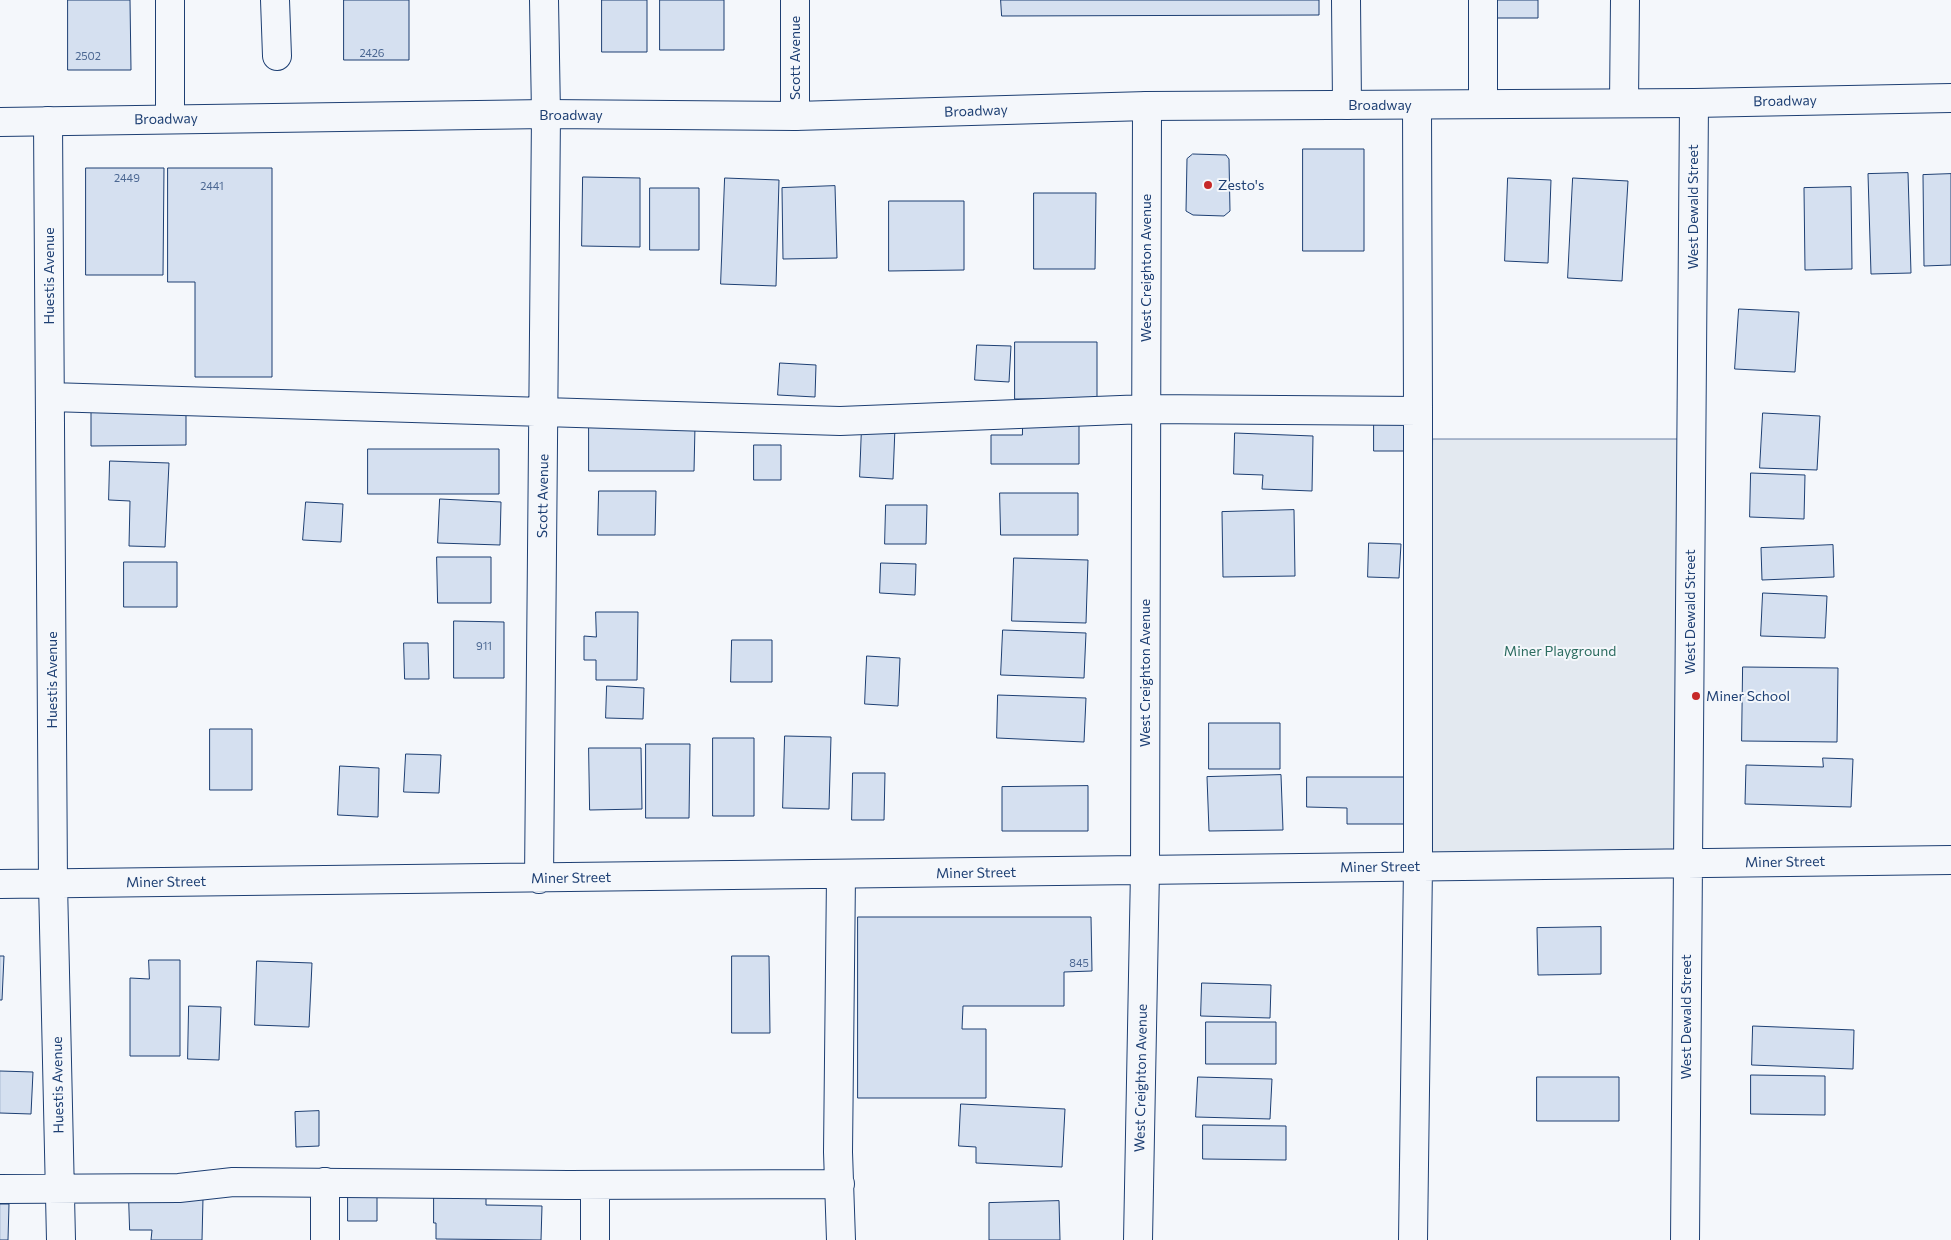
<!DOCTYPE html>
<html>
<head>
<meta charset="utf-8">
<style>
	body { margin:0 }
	canvas { display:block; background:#f4f7fb }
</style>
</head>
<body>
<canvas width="1951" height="1240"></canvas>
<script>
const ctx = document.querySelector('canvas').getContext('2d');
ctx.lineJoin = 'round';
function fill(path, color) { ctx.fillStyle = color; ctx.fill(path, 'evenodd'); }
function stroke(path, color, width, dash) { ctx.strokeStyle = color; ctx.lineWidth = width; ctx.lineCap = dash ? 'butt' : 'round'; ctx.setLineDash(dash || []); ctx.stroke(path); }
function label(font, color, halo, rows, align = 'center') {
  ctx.font = font + ' Commissioner,sans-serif'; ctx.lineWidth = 4; ctx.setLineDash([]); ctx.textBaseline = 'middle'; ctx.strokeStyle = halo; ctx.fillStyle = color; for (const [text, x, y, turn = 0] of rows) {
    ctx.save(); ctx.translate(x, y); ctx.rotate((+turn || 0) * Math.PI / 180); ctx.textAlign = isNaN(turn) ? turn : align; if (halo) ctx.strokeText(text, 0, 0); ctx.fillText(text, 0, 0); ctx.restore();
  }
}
const green = new Path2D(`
	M1433,439H1691L1688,863L1429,867Z`);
const building = new Path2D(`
	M68,0H130L131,70H68Z
	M344,0H409V60H344Z
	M602,0H647V52H602Z
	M660,0H724V50H660Z
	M1001,0H1319V15L1002,16Z
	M1497,0H1538V18H1497Z
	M1303,149H1364V251H1303Z
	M1193,154L1226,155L1229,159L1230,211L1224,216L1193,215L1186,211L1187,159Z
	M86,168H164L163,275H86Z
	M168,168H272V377H195V282H168Z
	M1908,173L1911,273L1871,274L1868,174Z
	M1951,174V265L1924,266L1923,175Z
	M583,177L640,178V247L582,246Z
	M725,178L779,180L776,286L721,284Z
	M1508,178L1551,180L1548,263L1505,261Z
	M1573,178L1628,181L1622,281L1568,278Z
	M835,186L837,258L783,259L782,188Z
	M1851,187L1852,269L1805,270L1804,188Z
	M650,188H699V250H650Z
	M1034,193H1096L1095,269H1034Z
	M889,201H964V270L889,271Z
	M1739,309L1799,312L1795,372L1735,369Z
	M1015,342H1097V399H1015Z
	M977,345L1011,346L1009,382L975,380Z
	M780,363L816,365L815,397L778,395Z
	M186,402V445L91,446V403Z
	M1763,413L1820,416L1817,470L1760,468Z
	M1374,415L1413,416L1412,451H1374Z
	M1023,424H1079V464H991V435H1022Z
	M589,425L695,426L694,471H589Z
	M862,425L895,427L893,479L860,477Z
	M1235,433L1313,436L1312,491L1262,489L1263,475L1234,474Z
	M754,445H781V480H754Z
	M368,449H499V494H368Z
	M110,461L169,463L165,547L129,546L130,501L109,500Z
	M1751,473L1805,475L1804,519L1750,517Z
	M599,491H656L655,535H598Z
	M1000,493H1078V535H1001Z
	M440,499L501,502L500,545L438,543Z
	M306,502L343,504L341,542L303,540Z
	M886,505H927L926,544H885Z
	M1294,510L1295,576L1223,577L1222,512Z
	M1369,543L1401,544L1399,578L1368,577Z
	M1833,545L1834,577L1762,580L1761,548Z
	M437,557H491V603H438Z
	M1014,558L1088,560L1086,623L1012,621Z
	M124,562H177V607H124Z
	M881,563L916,564L915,595L880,593Z
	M1763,593L1827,596L1825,638L1761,636Z
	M596,612H638L637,680H596V660H584V636L596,637Z
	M454,621L504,622V678H454Z
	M1003,630L1086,633L1084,678L1001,675Z
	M732,640H772V682H731Z
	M404,643H428L429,679H405Z
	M867,656L900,658L898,706L865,704Z
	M1743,667L1838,668L1837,742L1742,741Z
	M607,686L644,688L643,719L606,718Z
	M998,695L1086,698L1084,742L997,738Z
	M1209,723H1280V769H1209Z
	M210,729H252V790H210Z
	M785,736L831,737L829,809L783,808Z
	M713,738H754V816H713Z
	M646,744H690L689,818H646Z
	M589,748H641L642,809L590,810Z
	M406,754L441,755L439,793L404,792Z
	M1823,758L1853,759L1851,807L1745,804L1746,765L1823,767Z
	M340,766L379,768L378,817L338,815Z
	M853,773H885L884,820H852Z
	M1281,775L1283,830L1209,831L1207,777Z
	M1307,777H1407V824H1347V808L1307,807Z
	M1088,786V831H1002V787Z
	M858,917H1091L1092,971L1064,972V1006H963L962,1029H986V1098H858Z
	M1601,927V974L1538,975L1537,928Z
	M0,956H4L2,1000H0Z
	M732,956H769L770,1033H732Z
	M149,960H180V1056H130V978L149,979Z
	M257,961L312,963L309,1027L255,1025Z
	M1202,983L1271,985L1270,1018L1201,1016Z
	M189,1006L221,1007L219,1060L188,1059Z
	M1206,1022H1276V1064H1206Z
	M1753,1026L1854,1030L1853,1069L1752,1065Z
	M0,1071L33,1072L31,1114L0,1113Z
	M1751,1075L1825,1076V1115L1751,1114Z
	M1198,1077L1272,1079L1270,1119L1196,1117Z
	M1537,1077H1619V1121H1537Z
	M961,1104L1065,1109L1062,1167L976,1163V1147L959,1146Z
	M319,1111V1146L296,1147L295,1112Z
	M1203,1125L1286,1126V1160L1203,1159Z
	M434,1195L486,1196V1205L542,1206L541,1240L436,1239V1223H434Z
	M348,1196H377V1221H348Z
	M129,1198H203L202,1240H151L152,1230H130Z
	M1059,1201L1060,1240H989V1203Z
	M0,1204H9L8,1240H0Z`);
const minor = new Path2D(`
	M170,0V119
	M275,0L277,56
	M795,0V116
	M1346,0L1347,105
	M1624,103L1625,0
	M1483,104V0
	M48,121L53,883L61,1240
	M50,397L840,421L1146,409L1418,411L1417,105
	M841,875L838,1152L841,1240
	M539,879L546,114L544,0
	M0,884L1951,860
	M325,1182V1240
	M0,1189L179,1188L233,1182L568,1185L840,1184
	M595,1240V1185
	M1138,1240L1145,870L1147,106
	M1413,1240L1418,866V411
	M1685,1240L1694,103`);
const major = new Path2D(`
	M0,122L546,114L795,116L1147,106L1694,103L1951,98`);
const markers = [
	[1208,185,5,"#c62828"],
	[1696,696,5,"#c62828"]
];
const numberNames = [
	["2426",372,53],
	["2502",88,56],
	["2449",127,178],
	["2441",212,186],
	["911",484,646],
	["845",1079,963]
];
const streetNames = [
	["Scott Avenue",795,58,-90],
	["Broadway",1785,101,-1],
	["Broadway",1380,105],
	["Broadway",976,111,-2],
	["Broadway",571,115],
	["Broadway",166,119,-1],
	["West Dewald Street",1693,207,-90],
	["West Creighton Avenue",1146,268,-90],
	["Huestis Avenue",49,276,-90],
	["Scott Avenue",543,496,-89],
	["West Dewald Street",1690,612,-90],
	["West Creighton Avenue",1145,673,-90],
	["Huestis Avenue",52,680,-90],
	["Miner Street",1785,862,-1],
	["Miner Street",1380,867,-1],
	["Miner Street",976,873,-1],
	["Miner Street",571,878,-1],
	["Miner Street",166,882,-1],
	["West Dewald Street",1686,1017,-90],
	["West Creighton Avenue",1141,1078,-89],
	["Huestis Avenue",58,1085,-91]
];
const poiNames = [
	["Zesto's",1218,185],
	["Miner School",1706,696]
];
const parkNames = [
	["Miner Playground",1560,651]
];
fill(green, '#e3e9f0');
stroke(green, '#687fa3', 1);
fill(building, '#d5e0f0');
stroke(building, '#1d3f73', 1);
stroke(minor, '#1d3f73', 30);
stroke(major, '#1d3f73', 30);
stroke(minor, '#f4f7fb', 28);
stroke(major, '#f4f7fb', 28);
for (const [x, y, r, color] of markers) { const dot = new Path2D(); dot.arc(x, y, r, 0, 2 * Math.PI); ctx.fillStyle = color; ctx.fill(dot); stroke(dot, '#f4f7fb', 2); }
label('11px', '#4b6792', null, numberNames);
label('14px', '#1d3f73', '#f4f7fb', streetNames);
label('14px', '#1d3f73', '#f4f7fb', poiNames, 'left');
label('14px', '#2c6c60', '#f4f7fb', parkNames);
</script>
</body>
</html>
